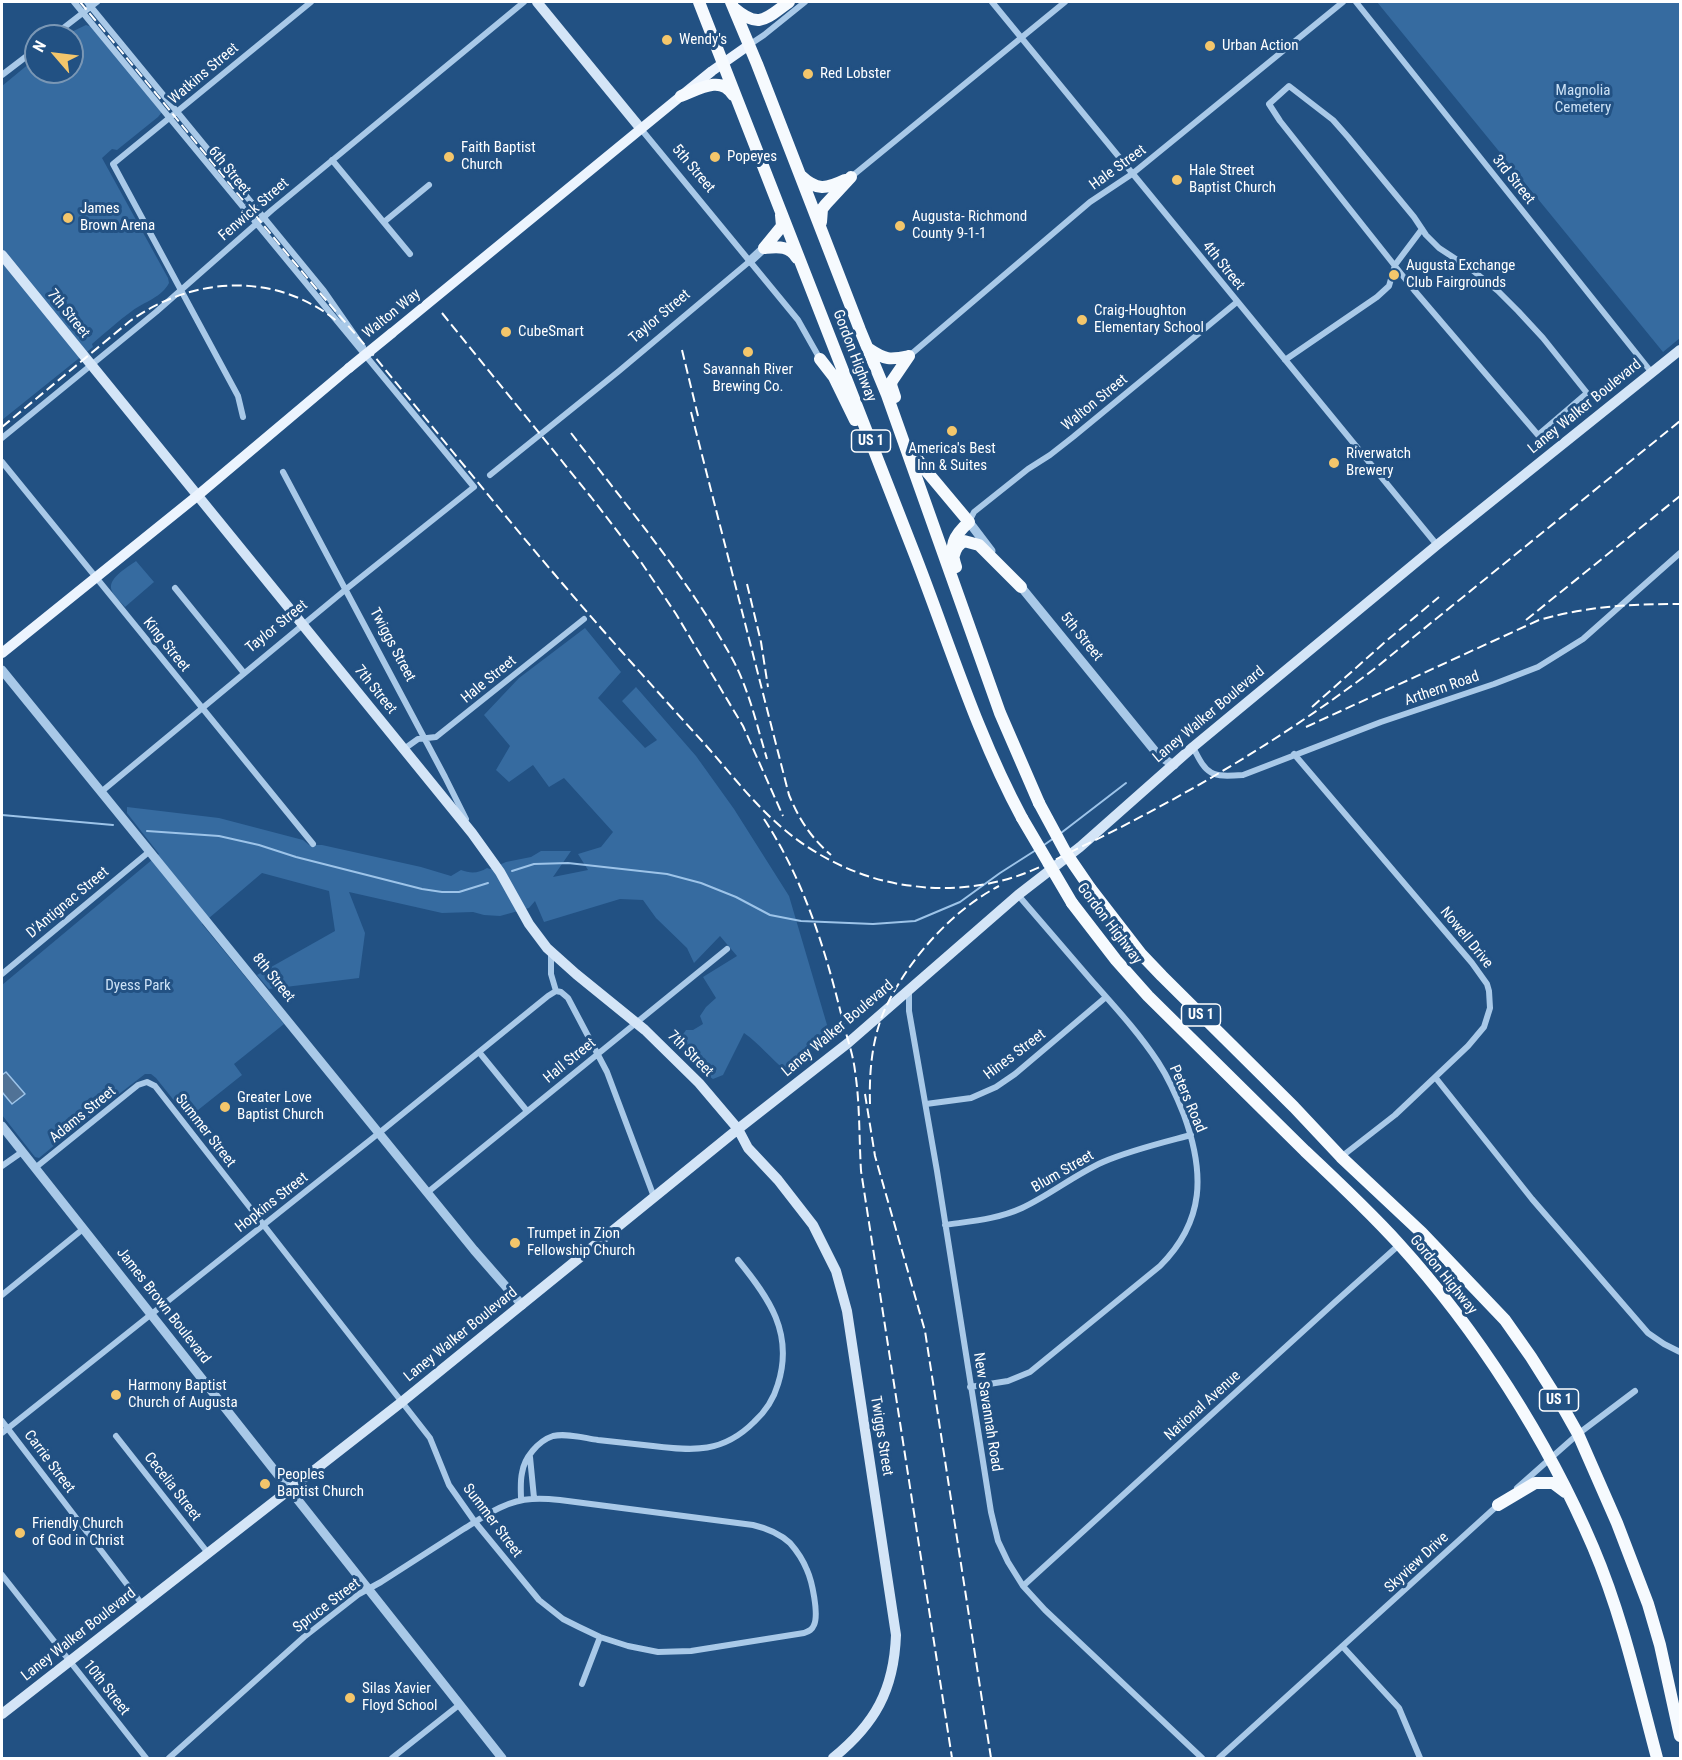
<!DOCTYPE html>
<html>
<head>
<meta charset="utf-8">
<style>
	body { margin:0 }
	#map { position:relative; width:1682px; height:1760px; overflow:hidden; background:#225183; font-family:"Roboto Condensed",sans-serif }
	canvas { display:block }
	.frame { position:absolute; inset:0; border:3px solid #fff; pointer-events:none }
	.north { position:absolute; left:24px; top:24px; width:60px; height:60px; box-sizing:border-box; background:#225183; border:2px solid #7a97b5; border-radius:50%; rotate:298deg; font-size:16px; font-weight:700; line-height:24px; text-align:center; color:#fff }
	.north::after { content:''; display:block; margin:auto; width:21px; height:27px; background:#f4c66b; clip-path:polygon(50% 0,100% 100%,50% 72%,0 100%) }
</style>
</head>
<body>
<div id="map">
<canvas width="1682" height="1760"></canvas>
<div class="frame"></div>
<div class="north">N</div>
</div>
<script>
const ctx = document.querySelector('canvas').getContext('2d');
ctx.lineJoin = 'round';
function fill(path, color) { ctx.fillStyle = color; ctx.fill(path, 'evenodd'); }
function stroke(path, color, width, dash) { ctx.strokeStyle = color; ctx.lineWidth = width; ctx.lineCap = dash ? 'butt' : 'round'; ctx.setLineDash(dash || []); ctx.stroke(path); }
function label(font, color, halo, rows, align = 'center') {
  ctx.font = font + ' "Roboto Condensed",sans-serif'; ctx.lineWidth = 6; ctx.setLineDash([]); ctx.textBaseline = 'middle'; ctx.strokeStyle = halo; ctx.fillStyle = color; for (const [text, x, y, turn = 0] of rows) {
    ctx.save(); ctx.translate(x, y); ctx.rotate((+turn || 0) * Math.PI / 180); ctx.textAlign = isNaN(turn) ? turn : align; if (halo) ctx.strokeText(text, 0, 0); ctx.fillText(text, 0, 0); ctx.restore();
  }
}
const green = new Path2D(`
	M1377,2H1680V338L1663,352Z
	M86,25L92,27L162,112L158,117L117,150L112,149L102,158L168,278L169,283C162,297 144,302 132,311C118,321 105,333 92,344L93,347L2,420V86L36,58V72H72V36H63Z
	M136,561L154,582L125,607C121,602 114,597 112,591C106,579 128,567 136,561Z
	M585,628L621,672L598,698L645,748L657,740L622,701L636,687L696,756L734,809L789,896L830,1035L786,1071C771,1059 760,1044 744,1033L723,1075L713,1079C698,1069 689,1054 680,1039L686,1030H693L703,1024L700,1016L706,1007L716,998L703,977L737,956L720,936L694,963L687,948L656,918L643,900L620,899L544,922L535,901L529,908L500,916L484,915L473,912L442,913L349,892L365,933L359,978L269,989L257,975L335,931L329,891L262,873L202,924L284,1024L234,1064L242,1075L188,1118L156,1078L151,1074H145L84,1121L39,1158L35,1157L2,1115V985L159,854L127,813V807L219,818L303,840L309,845H322L421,867L451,876L461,870C471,874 479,873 487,868L490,869L506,862L531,857L541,851H571L553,877L588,870L578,854L601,847L613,832L564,778L549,787L533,765L509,782L496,770L510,746L484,715L519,678Z`);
const water = new Path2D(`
	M6,1072L25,1094L12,1104L2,1092V1075Z`);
const stream = new Path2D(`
	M2,815L113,825
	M147,831L219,836L259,845L296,857L422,889L442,892H459L488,883
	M1061,833L1126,783
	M1044,845L1054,838
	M512,871L534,864L568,863L667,874L701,883L736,897L770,915L801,921L873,924L915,921L960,902L1000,873L1036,850`);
const minor = new Path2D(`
	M74,2L474,487L345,590L101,792
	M87,2L324,291L363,347
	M992,2L1437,545
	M1356,2L1652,373
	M53,36L97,2
	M749,45L764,35L805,2
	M2,75L36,49
	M1289,86L1333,120L1348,137L1414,217L1426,235L1439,248L1471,269L1498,291L1518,311L1543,338L1587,393L1538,435L1414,290L1280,121L1269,104Z
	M641,129L798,320L820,359
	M332,160L410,254
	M851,177L1065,2
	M384,222L429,185
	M909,356L1090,202L1132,174L1343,2
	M1285,360L1377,297L1389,286L1395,265L1422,229
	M243,417L238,396L113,164L311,2
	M2,438L156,312L272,210L524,2
	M2,462L313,844
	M283,472L445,777L466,819
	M490,475L619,371L750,261
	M969,522L974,512L1028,469L1050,455L1073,437L1237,302
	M175,588L244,673
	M1193,747C1207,776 1211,777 1243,775L1381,722L1494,684L1538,667L1583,639L1680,553
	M404,749L418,739L436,737L584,619
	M1294,754L1472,963L1487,984L1489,991L1490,1008L1484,1027L1468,1046L1395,1115L1341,1157
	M551,952V974L556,991L561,992L568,998L607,1072L654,1197
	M2,974L150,851
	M909,989V1011L937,1171L991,1512L998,1541L1008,1562L1023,1586L1045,1610L1202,1758
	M479,1052L527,1111
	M1435,1077L1532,1199L1648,1333L1664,1344L1680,1352
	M926,1104L971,1098L996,1087L1015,1074L1106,997
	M2,1166L22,1152
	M35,1168L138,1085L147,1082L155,1086L430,1438L449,1485L475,1522L539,1600L563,1619L579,1627L600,1637L628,1646L658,1652L691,1651L804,1633C809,1631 812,1630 814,1625C819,1614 812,1581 807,1570C803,1560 797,1551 790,1543C779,1533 766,1528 753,1525L560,1500C551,1499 541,1498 532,1499C506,1500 483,1517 462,1530L381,1582L359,1594L304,1637L169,1758
	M428,1192L727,949
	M945,1225C972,1221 998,1219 1022,1208C1050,1195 1074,1175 1103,1162C1131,1150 1161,1143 1191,1135
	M2,1295L83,1229
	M970,1387L1008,1381L1030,1372L1160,1266C1205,1221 1205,1173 1184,1115C1177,1097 1169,1079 1158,1062C1139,1033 1115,1007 1092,981C1067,952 1043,924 1018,895
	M2,1421L142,1604
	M2,1433L379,1133L548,996L556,991
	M116,1436L208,1553
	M530,1457L534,1498
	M1517,1488L1578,1434L1635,1391
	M521,1500C521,1491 520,1482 522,1473C524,1458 538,1441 553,1436C567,1433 584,1438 598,1440C616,1442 635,1444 653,1446C694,1451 723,1453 754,1422C765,1412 774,1398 778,1384C794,1333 769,1298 738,1260
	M2,1575L146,1758
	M1023,1586L1334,1303L1399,1245
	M1343,1647L1399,1708L1420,1758
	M582,1684L600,1637
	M392,1758L459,1705
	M1219,1758L1498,1505`);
const tertiary = new Path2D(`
	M750,261L764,248
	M969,522L991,551
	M1017,582L1159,756L1174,765
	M2,670L474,1250L522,1305
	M2,1126L502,1758`);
const secondary = new Path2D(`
	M537,2L641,129
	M2,255L472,833L500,872L529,924L547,948L576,974L645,1030L699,1083L738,1129L748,1148L778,1180L813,1225L836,1271L847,1311L896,1635C894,1690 875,1724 833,1758
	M2,1714L403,1401L738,1129L848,1043L1018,895L1080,847L1193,747L1437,545L1680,350`);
const primary = new Path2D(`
	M392,333L681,96L712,71L749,45
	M2,653L197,496L349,368`);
const trunk = new Path2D(`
	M699,2C771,184 842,367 913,550C948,639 976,733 1022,818
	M731,2L757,64L860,330L887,395L1000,713L1039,803
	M734,8C760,30 766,18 789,2
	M681,96C699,89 721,75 733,95
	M801,176C817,191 826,189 845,180
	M821,222L822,209L826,204L851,177
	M764,248L782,226L781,215
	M764,248C777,247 789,245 797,258
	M869,349C885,360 890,360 909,356
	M820,359L834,377L855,420
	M895,397L891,385L892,381L909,356
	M911,450L923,467L969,522C953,536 949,546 956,567
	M954,555C956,548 958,545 964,541L979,545L1021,587
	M1090,888L1141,954L1162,976L1294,1107L1341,1157L1422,1233L1505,1320L1531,1357L1565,1411L1578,1434L1617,1523L1648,1604L1660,1645L1680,1736
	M1072,903L1116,960L1148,996C1200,1048 1253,1099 1305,1151C1337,1181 1369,1211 1399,1244C1477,1330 1547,1439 1593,1547C1622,1615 1638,1687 1657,1758
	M1498,1505L1535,1483H1553L1565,1492`);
const rail = new Path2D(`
	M80,2C161,98 239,197 320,293C341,318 363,342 383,367C443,439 501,512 562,583C608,637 655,689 702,741C729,771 754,805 786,831C821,860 867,881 913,886C942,890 972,888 1000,881C1030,874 1054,860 1081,847C1184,797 1282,739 1373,670L1680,421
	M442,313L591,497L641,562L676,614L743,726L783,816
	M682,350L699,420
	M691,412L789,795C799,819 811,838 831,855
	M2,427L130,321C193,276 276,271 338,322
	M571,433C627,507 688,578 733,660C749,690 757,726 767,759
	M747,584L761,642L768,687
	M1526,620L1680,496
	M1312,707L1385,642L1439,597
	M1306,727L1539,620C1589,606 1629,604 1680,604
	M764,819C804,880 826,951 843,1022C847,1038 853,1054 855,1071C860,1104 859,1137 861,1171L952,1758
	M865,1094L875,1156L925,1331L991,1758
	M870,1104C869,1072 872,1038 885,1009C908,960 951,911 999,886`);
const primaryBridge = new Path2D(`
	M349,368L392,333`);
const trunkBridge = new Path2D(`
	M1039,803L1066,853L1090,888
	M1022,818L1072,903`);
const markers = [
	[667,40,6,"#f4c66b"],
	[1210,46,6,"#f4c66b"],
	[808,74,6,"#f4c66b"],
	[449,157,6,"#f4c66b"],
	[715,157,6,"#f4c66b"],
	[1177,180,6,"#f4c66b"],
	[68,218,6,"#f4c66b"],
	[900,226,6,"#f4c66b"],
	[1394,275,6,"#f4c66b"],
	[1082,320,6,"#f4c66b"],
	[506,332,6,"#f4c66b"],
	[748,352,6,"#f4c66b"],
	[952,431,6,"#f4c66b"],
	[1334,463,6,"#f4c66b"],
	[225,1107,6,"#f4c66b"],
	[515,1243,6,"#f4c66b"],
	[116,1395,6,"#f4c66b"],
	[265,1484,6,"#f4c66b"],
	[20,1533,6,"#f4c66b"],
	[350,1698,6,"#f4c66b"]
];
const shields = [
	[871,441,39],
	[1201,1015,39],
	[1559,1400,39]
];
const shieldNames = [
	["US 1",871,441],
	["US 1",1201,1015],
	["US 1",1559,1400]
];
const poiNames = [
	["Wendy's",679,40],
	["Urban Action",1222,46],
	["Red Lobster",820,74],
	["Faith Baptist",461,148],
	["Church",461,165],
	["Popeyes",727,157],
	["Hale Street",1189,171],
	["Baptist Church",1189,188],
	["James",80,209],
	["Brown Arena",80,226],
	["Augusta- Richmond",912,217],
	["County 9-1-1",912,234],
	["Augusta Exchange",1406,266],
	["Club Fairgrounds",1406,283],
	["Craig-Houghton",1094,311],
	["Elementary School",1094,328],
	["CubeSmart",518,332],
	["Savannah River",748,370,"center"],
	["Brewing Co.",748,387,"center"],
	["America's Best",952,449,"center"],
	["Inn & Suites",952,466,"center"],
	["Riverwatch",1346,454],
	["Brewery",1346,471],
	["Greater Love",237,1098],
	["Baptist Church",237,1115],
	["Trumpet in Zion",527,1234],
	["Fellowship Church",527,1251],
	["Harmony Baptist",128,1386],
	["Church of Augusta",128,1403],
	["Peoples",277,1475],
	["Baptist Church",277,1492],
	["Friendly Church",32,1524],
	["of God in Christ",32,1541],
	["Silas Xavier",362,1689],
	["Floyd School",362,1706]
];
const streetNames = [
	["Watkins Street",204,74,-40],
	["Hale Street",1118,168,-36],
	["5th Street",693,169,50],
	["6th Street",229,171,51],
	["3rd Street",1513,180,51],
	["Fenwick Street",254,210,-41],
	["4th Street",1223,266,51],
	["7th Street",68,314,51],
	["Walton Way",392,314,-39],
	["Taylor Street",660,317,-40],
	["Gordon Highway",854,356,69],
	["Walton Street",1095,403,-39],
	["Laney Walker Boulevard",1585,407,-39],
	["Taylor Street",277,627,-39],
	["5th Street",1081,637,51],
	["King Street",166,645,51],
	["Twiggs Street",392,645,62],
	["Hale Street",489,680,-39],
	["Arthern Road",1442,689,-19],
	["7th Street",375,690,51],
	["Laney Walker Boulevard",1209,715,-40],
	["D'Antignac Street",68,903,-40],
	["Gordon Highway",1109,924,53],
	["Nowell Drive",1466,938,51],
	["8th Street",273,978,51],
	["Laney Walker Boulevard",838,1029,-40],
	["7th Street",690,1054,45],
	["Hines Street",1015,1055,-37],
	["Hall Street",570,1061,-39],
	["Peters Road",1187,1099,67],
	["Adams Street",83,1115,-39],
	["Summer Street",205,1131,52],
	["Blum Street",1063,1172,-30],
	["Hopkins Street",272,1203,-38],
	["Gordon Highway",1443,1275,51],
	["James Brown Boulevard",163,1306,52],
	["Laney Walker Boulevard",461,1335,-39],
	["National Avenue",1203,1406,-42],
	["New Savannah Road",987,1412,81],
	["Twiggs Street",881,1436,81],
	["Carrie Street",49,1462,53],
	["Cecelia Street",172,1487,52],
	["Summer Street",492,1521,53],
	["Skyview Drive",1417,1563,-43],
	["Spruce Street",327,1606,-37],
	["Laney Walker Boulevard",79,1635,-38],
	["10th Street",106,1688,52]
];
const parkNames = [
	["Magnolia",1583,91],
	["Cemetery",1583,108],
	["Dyess Park",138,986]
];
fill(green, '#366ba0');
fill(water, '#507296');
stroke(water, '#9dc4e9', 1.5);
stroke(stream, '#9dc4e9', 2);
stroke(minor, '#a9c9e8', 6);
stroke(tertiary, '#a9c9e8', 9);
stroke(secondary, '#d4e5f7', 10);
stroke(primary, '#ecf4fe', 10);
stroke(trunk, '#f6fafe', 12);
stroke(rail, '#fff', 2, [10, 4.5]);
stroke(primaryBridge, '#ecf4fe', 10);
stroke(trunkBridge, '#f6fafe', 12);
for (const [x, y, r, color] of markers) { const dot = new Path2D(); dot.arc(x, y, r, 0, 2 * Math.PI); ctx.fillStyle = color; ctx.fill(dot); stroke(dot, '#225183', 2); }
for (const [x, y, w] of shields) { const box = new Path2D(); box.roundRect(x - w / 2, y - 11, w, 22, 4.5); ctx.fillStyle = '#225183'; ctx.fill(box); stroke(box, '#fff', 1.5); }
label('bold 14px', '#fff', null, shieldNames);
label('15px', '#fff', '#225183', poiNames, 'left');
label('15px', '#fff', '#225183', streetNames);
label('15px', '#cde2f6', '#225183', parkNames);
</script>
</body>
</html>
